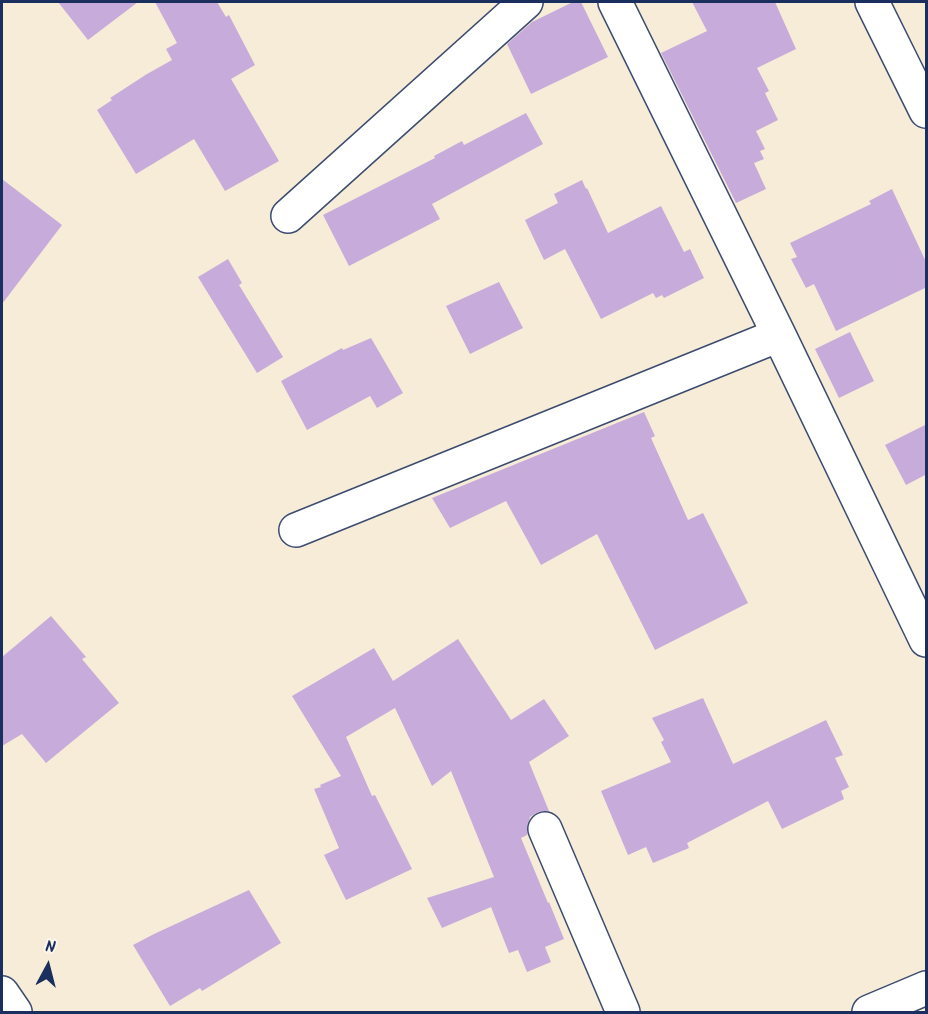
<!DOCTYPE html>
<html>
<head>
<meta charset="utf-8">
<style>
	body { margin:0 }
	#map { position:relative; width:928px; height:1014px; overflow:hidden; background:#f6ecd7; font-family:Kalam,sans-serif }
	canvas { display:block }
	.frame { position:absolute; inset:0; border:3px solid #1b2f5e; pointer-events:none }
	.north { position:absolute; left:18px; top:936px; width:60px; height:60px; -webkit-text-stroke:4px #fbf7ec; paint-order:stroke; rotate:7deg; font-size:16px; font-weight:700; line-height:24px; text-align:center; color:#1b2f5e }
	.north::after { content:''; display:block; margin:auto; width:21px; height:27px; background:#1b2f5e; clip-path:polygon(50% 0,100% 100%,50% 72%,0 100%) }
</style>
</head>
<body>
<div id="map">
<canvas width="928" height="1014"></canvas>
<div class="frame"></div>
<div class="north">N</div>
</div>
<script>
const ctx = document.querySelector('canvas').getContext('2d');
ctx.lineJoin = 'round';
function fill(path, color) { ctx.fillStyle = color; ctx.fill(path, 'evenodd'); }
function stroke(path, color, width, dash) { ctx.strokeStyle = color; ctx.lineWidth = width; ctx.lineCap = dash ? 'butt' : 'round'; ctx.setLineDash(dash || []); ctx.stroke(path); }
const building = new Path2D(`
	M58,2H138L88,40Z
	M155,2H217L226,17L229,15L255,65L231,79L279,161L225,191L194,139L136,174L97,110L112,100L110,98L147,74L172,60L166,49L177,43Z
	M573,2H581L608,57L531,94L507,44L532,22Z
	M692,2H775L796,49L757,68L769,91L765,93L778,120L756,131L765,149L760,151L764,159L754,163L766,189L736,203L661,53L707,31Z
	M526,113L543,144L432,204L440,219L349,266L323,215L435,158L434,156L462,141L464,145Z
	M2,179L62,225L2,304Z
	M582,180L586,189L587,188L608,233L661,206L684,252L690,249L704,278L664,298L662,295L656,298L653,293L601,319L565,249L544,260L525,220L558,203L554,194Z
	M892,189L927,264V287L836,331L814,284L806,288L791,259L797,257L790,243L871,204L869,201Z
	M228,259L242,283L239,285L283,357L257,373L198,277Z
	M499,282L523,328L470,354L446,306Z
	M850,332L874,381L839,398L815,349Z
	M371,338L403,393L377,408L370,396L307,430L281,381L342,348L343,350Z
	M644,412L655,436L651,438L688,520L703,513L748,603L655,650L597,534L541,565L506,501L450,528L432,498Z
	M927,424V474L906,485L885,445Z
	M51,616L86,657L82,659L119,703L46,763L22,734L2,746V657Z
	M458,639L511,720L544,699L569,736L529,762L549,811L538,812L530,817L527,826V835L521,838L548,903L549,902L564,939L545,947L551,962L527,972L518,950L509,953L491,907L442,928L427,898L494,877L451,771L432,786L395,708L346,737L372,796L375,795L412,869L346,900L324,855L339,848L314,789L321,787L320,785L341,776L292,696L374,648L393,681Z
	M703,698L733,764L826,720L843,755L835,758L849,787L841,791L844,799L782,829L768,801L687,843L689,848L653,863L646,847L628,855L601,791L671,762L661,742L664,740L652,718Z
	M249,890L281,943L202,991L200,988L170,1006L133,945L154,934Z`);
const street = new Path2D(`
	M615,2L779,335L926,640
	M872,2L926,111
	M288,216L526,2
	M296,530L779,335
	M545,829L623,1012
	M2,993L15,1012
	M869,1012L926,988`);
fill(building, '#c7acdb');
stroke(street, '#3c4b70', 36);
stroke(street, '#fff', 33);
</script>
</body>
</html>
